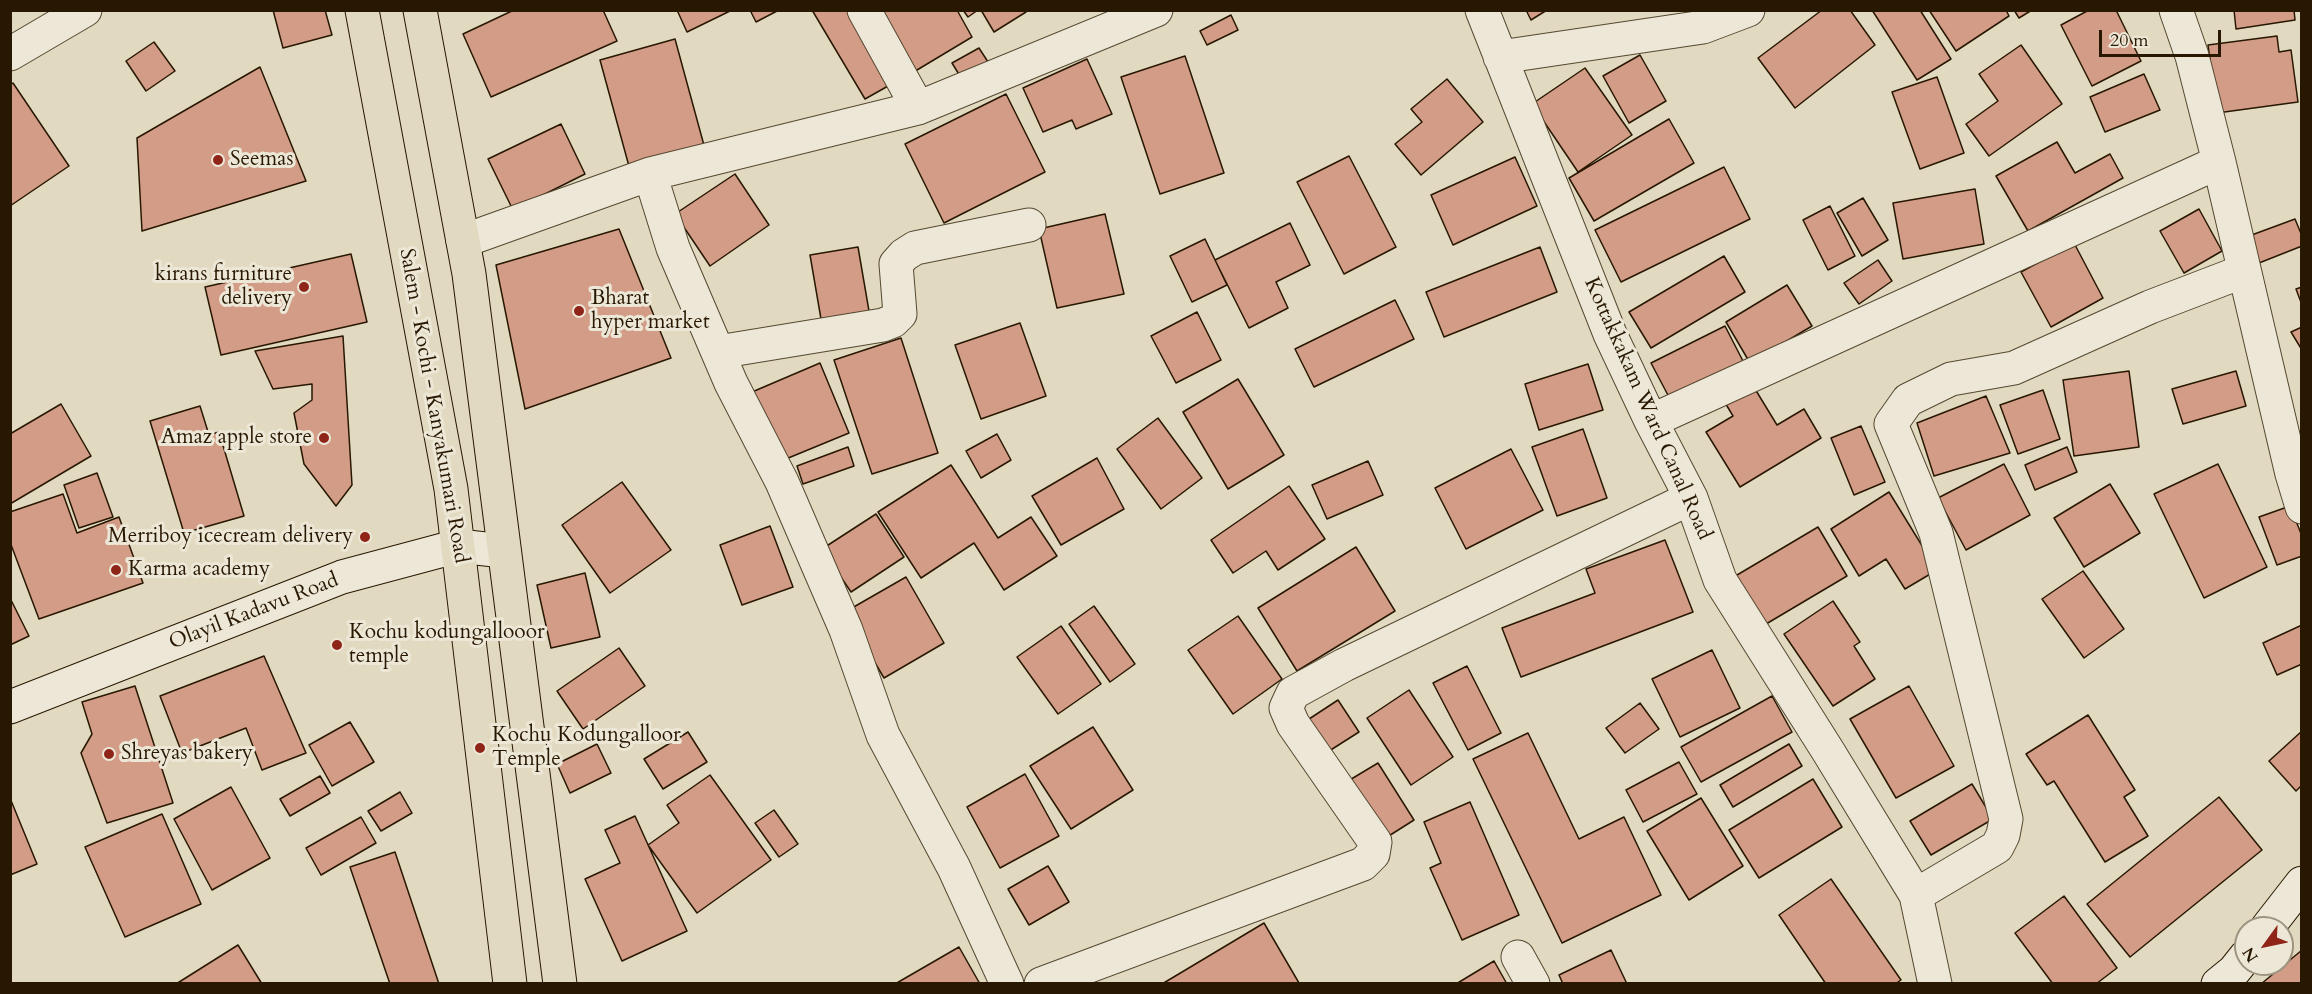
<!DOCTYPE html>
<html>
<head>
<meta charset="utf-8">
<style>
	body { margin:0 }
	#map { position:relative; width:2312px; height:994px; overflow:hidden; background:#e1dac0; font-family:Cardo,serif }
	canvas { display:block }
	.frame { position:absolute; inset:0; border:12px solid #281701; pointer-events:none }
	.north { position:absolute; left:2234px; top:916px; width:60px; height:60px; box-sizing:border-box; background:#ece7d6; border:2px solid #9e9481; border-radius:50%; rotate:237deg; font-size:16px; font-weight:700; line-height:24px; text-align:center; color:#281701 }
	.north::after { content:''; display:block; margin:auto; width:21px; height:27px; background:#8f2418; clip-path:polygon(50% 0,100% 100%,50% 72%,0 100%) }
	.scale { position:absolute; left:2099px; top:30px; width:122px; height:27px; box-sizing:border-box; border:3px solid #281701; border-top:0; padding-left:8px; font-size:18px; line-height:21px; white-space:nowrap; color:#281701; -webkit-text-stroke:4px #ece7d6; paint-order:stroke }
</style>
</head>
<body>
<div id="map">
<canvas width="2312" height="994"></canvas>
<div class="frame"></div>
<div class="north">N</div>
<div class="scale">20 m</div>
</div>
<script>
const ctx = document.querySelector('canvas').getContext('2d');
ctx.lineJoin = 'round';
function fill(path, color) { ctx.fillStyle = color; ctx.fill(path, 'evenodd'); }
function stroke(path, color, width, dash) { ctx.strokeStyle = color; ctx.lineWidth = width; ctx.lineCap = dash ? 'butt' : 'round'; ctx.setLineDash(dash || []); ctx.stroke(path); }
function label(font, color, halo, rows, align = 'center') {
  ctx.font = font + ' Cardo,serif'; ctx.lineWidth = 6; ctx.setLineDash([]); ctx.textBaseline = 'middle'; ctx.strokeStyle = halo; ctx.fillStyle = color; for (const [text, x, y, turn = 0] of rows) {
    ctx.save(); ctx.translate(x, y); ctx.rotate((+turn || 0) * Math.PI / 180); ctx.textAlign = isNaN(turn) ? turn : align; if (halo) ctx.strokeText(text, 0, 0); ctx.fillText(text, 0, 0); ctx.restore();
  }
}
const building = new Path2D(`
	M273,10H325L332,35L283,48Z
	M514,10H603L617,41L491,97L463,34Z
	M677,10H730V11L687,32Z
	M750,10H779L756,22Z
	M812,10H855L897,81L865,99Z
	M875,10H957L972,37L912,73Z
	M963,10H978L968,17Z
	M981,10H1025L1026,12L994,32Z
	M1526,10H1547L1531,20Z
	M1822,10H1850L1875,45L1795,108L1758,58Z
	M1872,10H1920L1951,59L1917,80Z
	M1929,10H2006L2009,16L1956,51Z
	M2014,10H2032L2019,18Z
	M2089,10H2116L2141,61L2092,86L2061,25Z
	M2234,10H2294L2295,20L2236,29Z
	M1231,15L1238,30L1207,45L1200,31Z
	M2277,36L2279,52L2291,50L2298,102L2217,113L2208,45Z
	M675,39L705,149L630,170L600,60Z
	M154,42L175,71L146,91L126,61Z
	M2021,45L2062,104L1989,156L1966,124L1998,101L1979,74Z
	M979,48L990,65L963,81L952,63Z
	M1640,55L1666,101L1629,123L1603,76Z
	M1185,56L1224,173L1160,194L1121,77Z
	M1087,59L1112,114L1076,129L1072,120L1043,132L1023,88Z
	M260,67L306,181L142,231L137,138Z
	M1585,68L1632,135L1578,172L1532,104Z
	M2144,74L2160,110L2105,132L2090,97Z
	M1937,77L1964,153L1920,169L1892,92Z
	M1447,79L1483,122L1421,175L1395,144L1422,122L1411,109Z
	M13,83L69,166L10,206V85Z
	M1006,94L1045,172L944,223L905,144Z
	M1669,119L1694,163L1594,221L1569,178Z
	M561,124L585,174L513,210L488,159Z
	M2057,142L2075,173L2110,154L2123,178L2028,231L1996,176Z
	M1349,156L1396,247L1344,274L1297,182Z
	M1515,157L1537,206L1453,245L1431,195Z
	M1724,167L1750,219L1621,282L1595,230Z
	M735,174L769,225L710,266L675,214Z
	M1975,189L1984,244L1903,259L1893,203Z
	M1863,198L1888,240L1862,256L1837,213Z
	M1830,206L1855,256L1828,270L1803,220Z
	M2199,209L2222,251L2184,273L2160,231Z
	M1105,214L1124,294L1057,308L1039,229Z
	M2295,219L2302,236V246L2259,263L2249,236Z
	M1290,223L1310,265L1276,282L1288,308L1249,328L1215,260Z
	M619,229L671,358L525,409L496,265Z
	M1205,239L1227,285L1192,302L1170,256Z
	M2074,243L2103,298L2051,327L2021,272Z
	M858,247L869,311L821,319L810,255Z
	M1540,247L1557,292L1444,337L1426,292Z
	M351,254L367,322L221,355L205,287Z
	M1724,256L1745,292L1651,348L1629,312Z
	M1878,260L1892,281L1859,304L1844,283Z
	M1787,285L1812,326L1750,363L1726,322Z
	M2302,287V305L2296,289Z
	M1395,300L1414,339L1314,387L1295,349Z
	M1197,312L1221,360L1176,383L1151,336Z
	M1020,323L1046,396L981,419L955,345Z
	M1725,326L1744,363L1670,399L1651,363Z
	M2302,327V350L2291,332Z
	M343,336L352,485L336,506L304,464L294,413L312,400V384L273,389L255,351Z
	M901,338L938,453L872,474L834,360Z
	M820,363L849,433L781,461L752,392Z
	M1588,364L1603,410L1539,430L1525,384Z
	M2129,371L2139,447L2074,456L2063,380Z
	M2236,371L2246,406L2183,424L2172,389Z
	M1238,379L1284,455L1228,489L1183,412Z
	M1752,384L1777,425L1804,409L1821,438L1740,487L1706,432L1733,416L1724,401Z
	M2043,390L2060,439L2018,454L2000,405Z
	M1986,396L2010,453L1934,476L1917,423Z
	M61,404L91,456L10,504V434Z
	M200,406L209,435L219,432L244,516L184,533L150,421Z
	M1158,418L1202,478L1161,509L1117,449Z
	M1861,426L1885,482L1854,495L1831,438Z
	M1583,429L1607,498L1557,516L1532,447Z
	M997,434L1011,460L981,478L966,451Z
	M848,447L854,466L803,484L797,466Z
	M2067,447L2077,472L2035,490L2025,465Z
	M1511,449L1543,510L1466,549L1435,488Z
	M1097,458L1124,509L1061,545L1032,496Z
	M1368,461L1383,495L1327,519L1312,485Z
	M2004,464L2030,515L1966,550L1938,498Z
	M2218,464L2267,567L2204,598L2154,494Z
	M951,465L998,538L1031,517L1057,556L1004,590L974,543L921,578L878,512Z
	M97,473L113,517L79,528L64,485Z
	M622,482L671,550L610,593L562,525Z
	M2110,484L2140,533L2084,567L2054,518Z
	M1289,486L1325,539L1278,570L1266,551L1233,573L1211,540Z
	M1889,492L1937,570L1905,589L1886,559L1859,576L1831,529Z
	M63,494L77,533L119,517L143,583L39,619L10,542V512Z
	M2290,506L2302,536V556L2277,565L2259,517Z
	M876,514L904,557L851,592L822,549Z
	M770,526L793,587L742,605L720,545Z
	M1818,527L1847,576L1761,627L1732,578Z
	M1665,540L1693,612L1521,677L1502,628L1595,593L1586,569Z
	M1356,547L1395,611L1297,671L1258,608Z
	M2083,571L2124,629L2084,658L2042,599Z
	M585,573L600,637L551,648L537,585Z
	M906,577L944,643L884,678L845,612Z
	M10,598L29,636L10,645Z
	M1833,601L1860,642L1854,646L1875,679L1833,706L1784,634Z
	M1094,606L1135,664L1110,682L1069,624Z
	M1238,616L1282,679L1233,714L1188,650Z
	M2302,625V664L2277,675L2263,643Z
	M1061,626L1101,684L1058,714L1017,657Z
	M619,648L645,686L583,729L557,691Z
	M1712,650L1740,708L1680,737L1652,679Z
	M264,656L306,753L262,770L246,728L182,753L160,696Z
	M1467,666L1501,733L1468,750L1433,683Z
	M135,686L173,803L107,823L81,753L92,734L82,702Z
	M1909,686L1954,766L1896,798L1850,719Z
	M1409,690L1453,757L1411,785L1367,718Z
	M1772,696L1792,732L1701,782L1681,747Z
	M1338,700L1359,732L1326,753L1306,721Z
	M1640,703L1659,729L1625,753L1606,728Z
	M2088,715L2135,790L2124,797L2148,836L2105,862L2054,781L2047,785L2026,754Z
	M350,722L374,762L332,786L309,745Z
	M1093,727L1133,790L1071,829L1030,766Z
	M2302,731V785L2296,791L2269,761Z
	M688,732L707,762L663,789L644,759Z
	M1528,733L1579,839L1624,817L1661,895L1562,943L1473,759Z
	M597,744L611,773L570,793L557,764Z
	M1789,744L1802,766L1733,807L1720,785Z
	M1679,762L1697,794L1643,822L1626,790Z
	M1378,763L1414,820L1384,839L1348,781Z
	M1025,774L1059,836L1000,868L967,807Z
	M710,775L771,860L697,913L648,845L679,823L667,805Z
	M320,776L330,793L290,816L280,799Z
	M1813,779L1842,827L1759,878L1729,830Z
	M1972,784L1993,819L1931,855L1910,821Z
	M231,787L270,858L212,890L174,819Z
	M400,792L412,813L381,831L368,811Z
	M2219,797L2262,850L2130,957L2087,904Z
	M10,798L37,864L10,875Z
	M1701,798L1743,866L1689,900L1647,831Z
	M1470,802L1519,915L1462,940L1430,868L1441,863L1424,822Z
	M774,810L798,844L779,857L755,823Z
	M162,814L201,904L125,937L85,847Z
	M635,816L687,931L622,961L585,879L620,863L605,830Z
	M361,817L376,843L321,875L306,848Z
	M395,852L439,984H390L350,867Z
	M1048,866L1069,902L1029,925L1008,889Z
	M1831,879L1901,980L1895,984H1826L1779,915Z
	M2064,896L2117,968L2096,984H2053L2015,933Z
	M1264,923L1299,983L1297,984H1162Z
	M238,945L262,984H176Z
	M959,947L980,984H895Z
	M1611,950L1627,984H1563L1559,975Z
	M2302,950V984H2261Z
	M1494,961L1507,984H1456Z`);
const street = new Path2D(`
	M864,10L918,108
	M1482,10L1610,334L1651,421L1691,498L1720,580L1828,751L1916,895L1935,984
	M2176,10L2192,56L2219,162L2292,474L2302,507
	M10,54L85,10
	M1500,57L1703,27L1748,10
	M650,174L673,248L731,383L782,482L846,630L883,735L954,868L1007,984
	M463,241L650,174L918,108L1156,10
	M718,352L883,325L893,321L900,314L896,264L904,255L915,248L1029,225
	M1651,421L2219,162
	M1916,895L1997,847L2003,835L2006,819L1936,533L1891,424L1908,400L1951,379L2014,368L2150,307L2244,271
	M1518,957L1533,984
	M1041,984L1363,864L1373,854L1375,842L1293,724L1286,708L1293,693L1344,665L1691,498`);
const secondary = new Path2D(`
	M10,707L342,577L458,546L504,551
	M2267,928L2302,883
	M2218,984L2234,971L2246,956`);
const primary = new Path2D(`
	M362,10L451,489L510,984
	M420,10L469,274L560,984`);
const markers = [
	[218,160,6,"#8f2418"],
	[304,287,6,"#8f2418"],
	[579,311,6,"#8f2418"],
	[324,438,6,"#8f2418"],
	[365,537,6,"#8f2418"],
	[116,570,6,"#8f2418"],
	[337,645,6,"#8f2418"],
	[480,748,6,"#8f2418"],
	[109,754,6,"#8f2418"]
];
const poiNames = [
	["Seemas",230,160],
	["kirans furniture",292,275,"right"],
	["delivery",292,299,"right"],
	["Bharat",591,299],
	["hyper market",591,323],
	["Amaz apple store",312,438,"right"],
	["Merriboy icecream delivery",353,537,"right"],
	["Karma academy",128,570],
	["Kochu kodungallooor",349,633],
	["temple",349,657],
	["Kochu Kodungalloor",492,736],
	["Temple",492,760],
	["Shreyas bakery",121,754]
];
const streetNames = [
	["Salem - Kochi - Kanyakumari Road",433,406,80],
	["Kottakkakam Ward Canal Road",1647,409,66],
	["Olayil Kadavu Road",254,612,-21]
];
fill(building, '#d39c87');
stroke(building, '#281701', 1.5);
stroke(street, '#564831', 35);
stroke(secondary, '#281701', 35);
stroke(primary, '#281701', 35);
stroke(street, '#ece7d6', 33);
stroke(secondary, '#ece7d6', 33);
stroke(primary, '#e1dac0', 33);
for (const [x, y, r, color] of markers) { const dot = new Path2D(); dot.arc(x, y, r, 0, 2 * Math.PI); ctx.fillStyle = color; ctx.fill(dot); stroke(dot, '#ece7d6', 2); }
label('21px', '#281701', '#ece7d6', poiNames, 'left');
label('21px', '#281701', '#ece7d6', streetNames);
</script>
</body>
</html>
